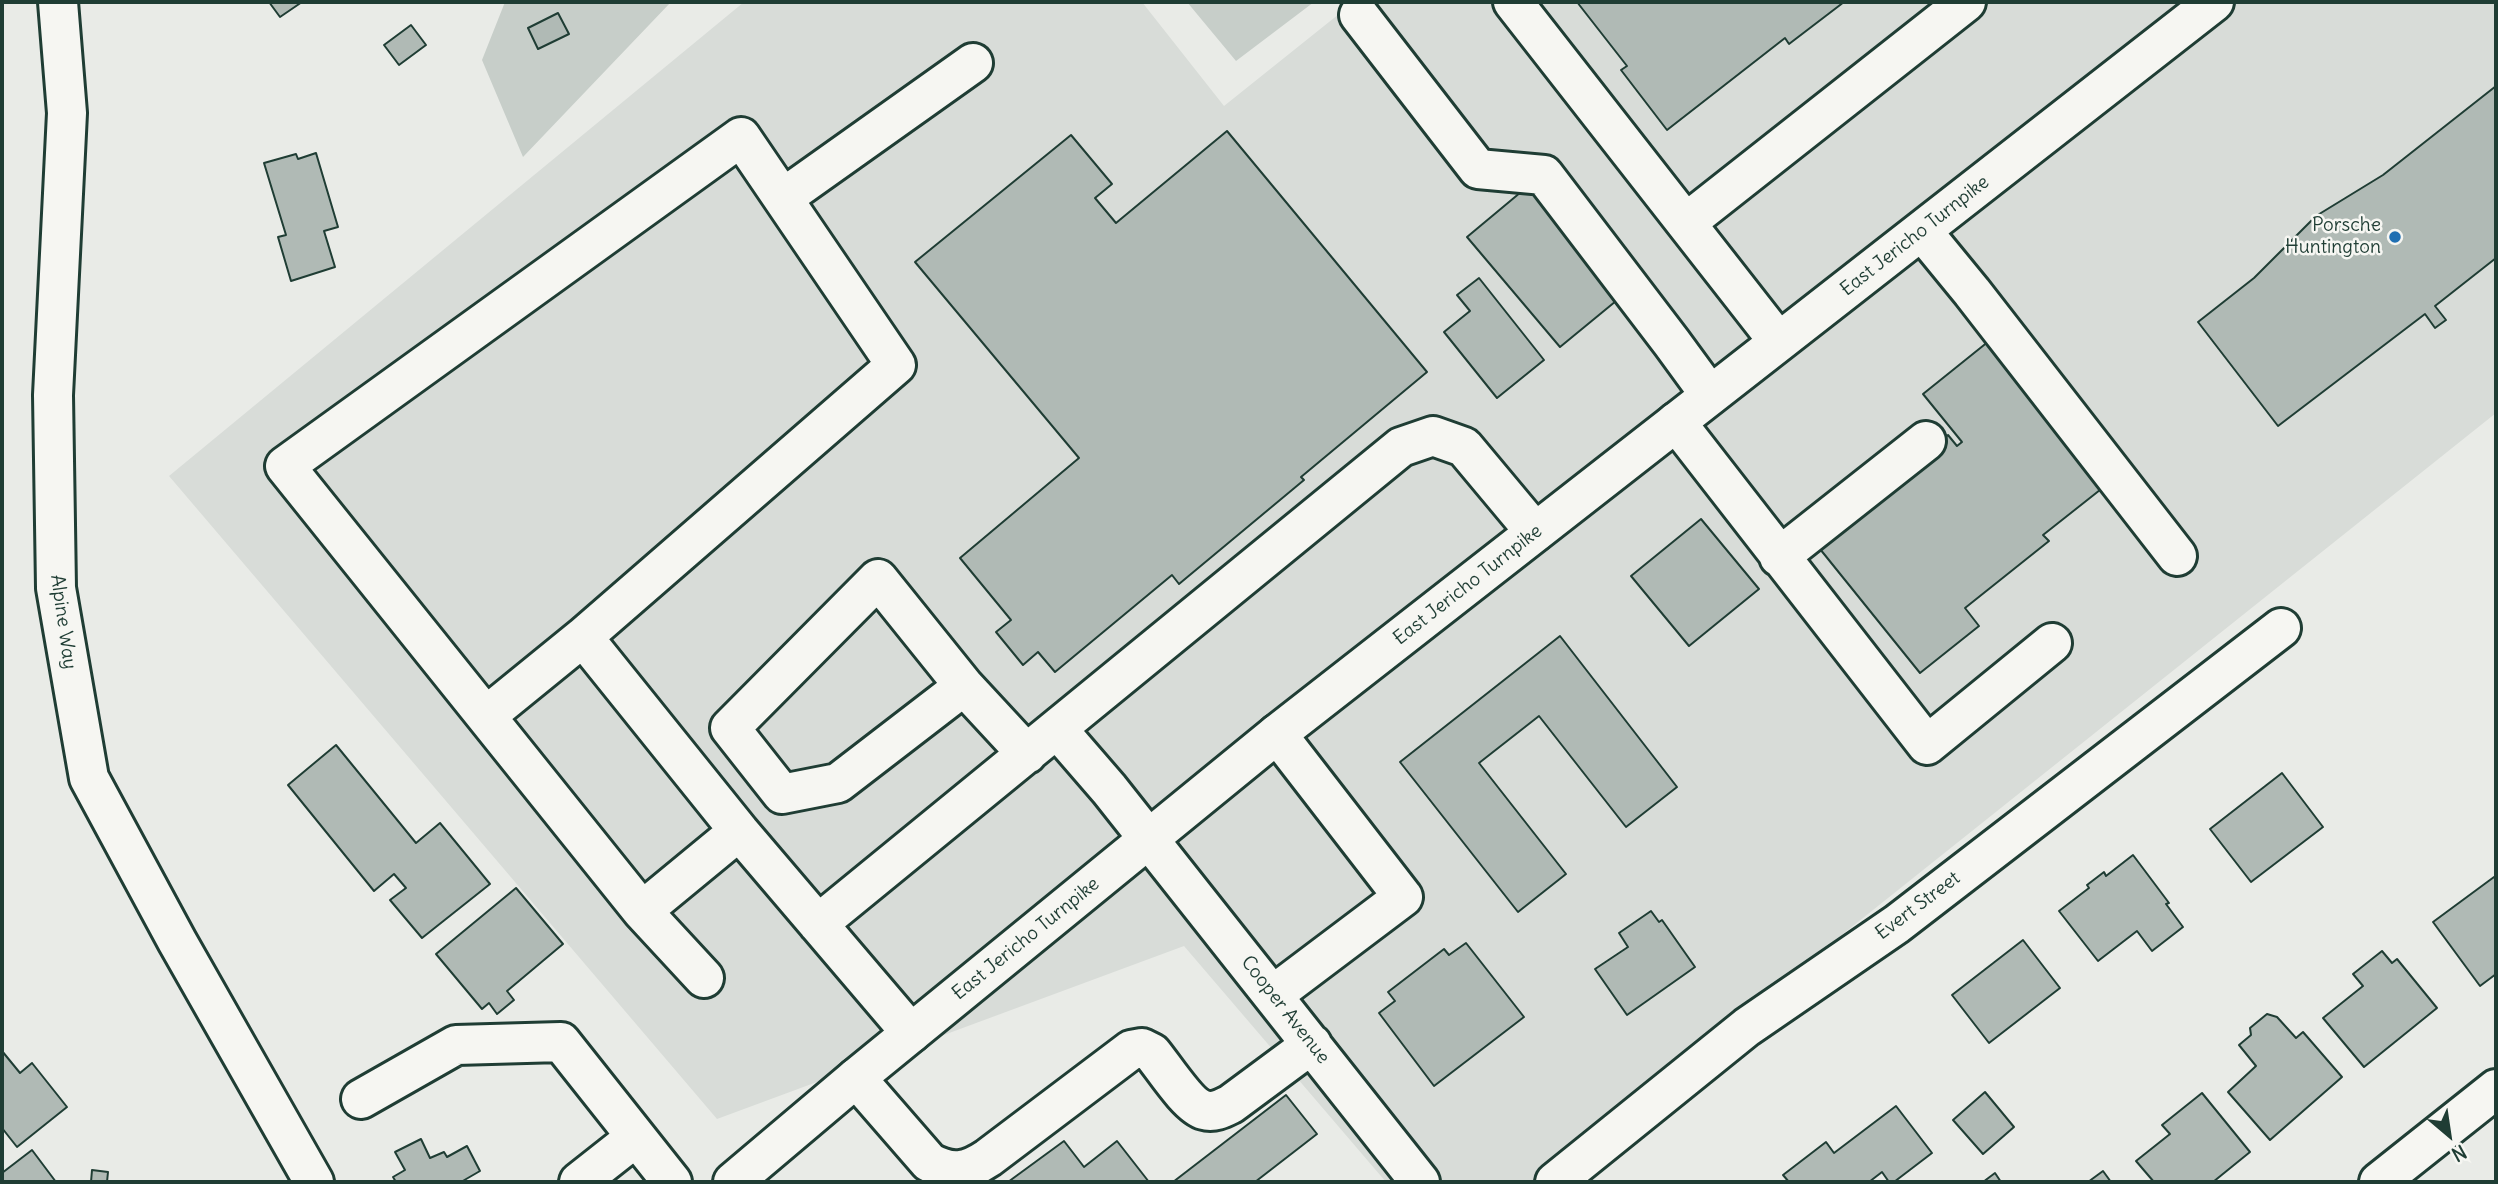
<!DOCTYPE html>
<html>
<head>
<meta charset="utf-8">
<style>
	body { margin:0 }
	#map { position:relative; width:2498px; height:1184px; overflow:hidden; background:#e9ebe7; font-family:Delius,sans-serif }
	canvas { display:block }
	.frame { position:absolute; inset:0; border:4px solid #1f3d34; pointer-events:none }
	.north { position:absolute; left:2414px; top:1100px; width:70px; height:70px; -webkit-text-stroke:5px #f6f6f2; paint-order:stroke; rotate:151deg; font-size:19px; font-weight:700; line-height:28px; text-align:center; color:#1f3d34 }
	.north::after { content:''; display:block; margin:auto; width:24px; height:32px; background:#1f3d34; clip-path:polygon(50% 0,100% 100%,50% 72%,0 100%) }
</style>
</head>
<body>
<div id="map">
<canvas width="2498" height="1184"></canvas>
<div class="frame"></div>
<div class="north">N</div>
</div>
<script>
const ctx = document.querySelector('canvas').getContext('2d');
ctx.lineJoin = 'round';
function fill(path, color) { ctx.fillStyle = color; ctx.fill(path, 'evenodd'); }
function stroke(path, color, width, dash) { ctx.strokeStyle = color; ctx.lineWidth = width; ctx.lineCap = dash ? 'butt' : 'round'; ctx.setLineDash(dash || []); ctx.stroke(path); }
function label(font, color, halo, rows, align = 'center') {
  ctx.font = font + ' Delius,sans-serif'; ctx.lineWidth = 5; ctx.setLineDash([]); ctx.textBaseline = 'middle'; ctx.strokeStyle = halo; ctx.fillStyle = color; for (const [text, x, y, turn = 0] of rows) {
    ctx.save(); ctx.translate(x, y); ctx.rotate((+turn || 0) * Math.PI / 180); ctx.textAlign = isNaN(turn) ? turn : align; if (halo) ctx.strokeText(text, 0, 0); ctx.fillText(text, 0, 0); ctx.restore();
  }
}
const built = new Path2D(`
	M744,2H1142L1224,106L1354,2H2496V413L1532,1182H1386L1184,946L717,1119L169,476Z`);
const green = new Path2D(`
	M505,2H671L523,157L482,60Z
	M1187,2H1314L1236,61Z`);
const building = new Path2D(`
	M269,2H302L280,17Z
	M1577,2H1844L1789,44L1785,38L1667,130L1621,70L1627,66Z
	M558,13L569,34L538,49L528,28Z
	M411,25L426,45L399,65L384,45Z
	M2496,86V258L2435,306L2446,320L2435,328L2425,314L2278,426L2198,322L2254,278L2316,216L2383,175Z
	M1227,131L1427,372L1301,477L1304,480L1179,584L1172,575L1055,672L1038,652L1023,665L996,632L1011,620L960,558L1079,458L915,262L1071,135L1112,184L1095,198L1116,223Z
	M316,153L338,227L324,231L335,267L291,281L278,237L286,235L264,163L296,154L298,159Z
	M1533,182L1613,277L1603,285L1616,301L1560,347L1467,237Z
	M1479,278L1544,360L1497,398L1444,332L1470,311L1457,295Z
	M1989,341L2105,486L2043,535L2049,541L1965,608L1979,626L1920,673L1820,549L1881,490L1948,435L1957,446L1962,442L1923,394Z
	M1701,519L1759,589L1689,646L1631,576Z
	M1560,636L1677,787L1626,827L1539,716L1479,763L1566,874L1518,912L1400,762Z
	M336,745L416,843L440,823L490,884L422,938L390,900L406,888L394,874L374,891L288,785Z
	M2282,773L2323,827L2251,882L2210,829Z
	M2133,855L2169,903L2166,904L2183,927L2152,951L2137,931L2098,961L2059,911L2089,888L2087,885L2104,872L2106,876Z
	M2494,877L2496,880V974L2480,986L2433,922Z
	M516,888L563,944L507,991L514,1000L497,1014L489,1003L482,1009L436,954Z
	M1651,911L1659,922L1662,920L1695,967L1627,1015L1595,969L1628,947L1619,933Z
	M2023,940L2060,988L1989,1043L1952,995Z
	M1466,943L1524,1017L1434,1086L1379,1013L1395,1001L1388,992L1444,949L1449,955Z
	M2382,951L2392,963L2397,959L2437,1008L2364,1067L2323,1018L2363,986L2353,974Z
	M2267,1014L2277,1017L2296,1038L2303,1032L2342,1077L2270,1140L2228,1092L2256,1066L2239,1045L2251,1035L2250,1028Z
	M2,1051L20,1073L32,1063L67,1107L17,1147L2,1128Z
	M1985,1092L2014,1127L1983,1154L1953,1120Z
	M2202,1093L2250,1152L2213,1182H2154L2136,1161L2170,1134L2162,1125Z
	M1286,1095L1317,1134L1255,1182H1173Z
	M1896,1106L1932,1153L1894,1182H1889L1882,1172L1869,1182H1789L1783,1175L1826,1142L1834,1153Z
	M421,1139L430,1158L444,1152L447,1157L467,1146L480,1171L461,1182H396L393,1177L405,1170L395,1152Z
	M1064,1141L1084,1167L1117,1141L1149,1182H1008Z
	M32,1150L56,1182H2V1173Z
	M92,1170L108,1172L107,1182H91Z
	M2103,1171L2111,1182H2088Z
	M1995,1173L2001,1182H1983Z`);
const minor = new Path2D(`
	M58,2L67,113L53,395L56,588L89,778L177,941L314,1182
	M1513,2L1778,341
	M1359,15L1478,169L1544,175L1672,343L1710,395
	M783,198L973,63
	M1687,222L1966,2
	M1922,231L1972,292L2177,556
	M1676,422L1927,745L2052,643
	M1779,557L1926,441
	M964,686L878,579L730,728L782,794L838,783L964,686L1027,754
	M486,716L583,637
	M1058,730L1109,789L1420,1182
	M739,831L583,637L896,365L741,137L285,466L642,911L739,831L911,1033
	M642,911L704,978
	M818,924L1401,447L1433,436L1464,447L1535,532
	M1273,995L1403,897L1277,734
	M856,1078L929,1162C952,1175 967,1172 988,1158L1131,1050L1142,1048L1152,1053C1163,1066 1188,1106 1204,1110C1214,1113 1223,1108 1231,1104L1312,1044
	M361,1099L456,1045L561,1042L672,1182
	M579,1182L636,1137
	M1555,1182L1747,1027L1897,924L2281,628
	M2379,1182L2496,1089`);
const major = new Path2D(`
	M733,1182L856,1078L1277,734L2214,2`);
const markers = [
	[2395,237,7,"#1f6fb2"]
];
const poiNames = [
	["Porsche",2381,226],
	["Huntington",2381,248]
];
const streetNames = [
	["East Jericho Turnpike",1915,236,-38],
	["East Jericho Turnpike",1468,585,-38],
	["Alpine Way",63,622,82],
	["Evert Street",1918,906,-37],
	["East Jericho Turnpike",1026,939,-39],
	["Cooper Avenue",1285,1010,52]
];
fill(built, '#d8dcd8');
fill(green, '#c7cec9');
fill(building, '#b0bab5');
stroke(building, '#1f3d34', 2);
stroke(minor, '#1f3d34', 44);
stroke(major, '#1f3d34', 44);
stroke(minor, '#f6f6f2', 38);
stroke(major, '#f6f6f2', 38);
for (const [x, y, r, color] of markers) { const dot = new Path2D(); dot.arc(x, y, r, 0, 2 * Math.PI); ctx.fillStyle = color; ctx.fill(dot); stroke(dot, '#f6f6f2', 2.5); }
label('19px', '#1f3d34', '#f6f6f2', poiNames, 'right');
label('19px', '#1f3d34', '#f6f6f2', streetNames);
</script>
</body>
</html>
